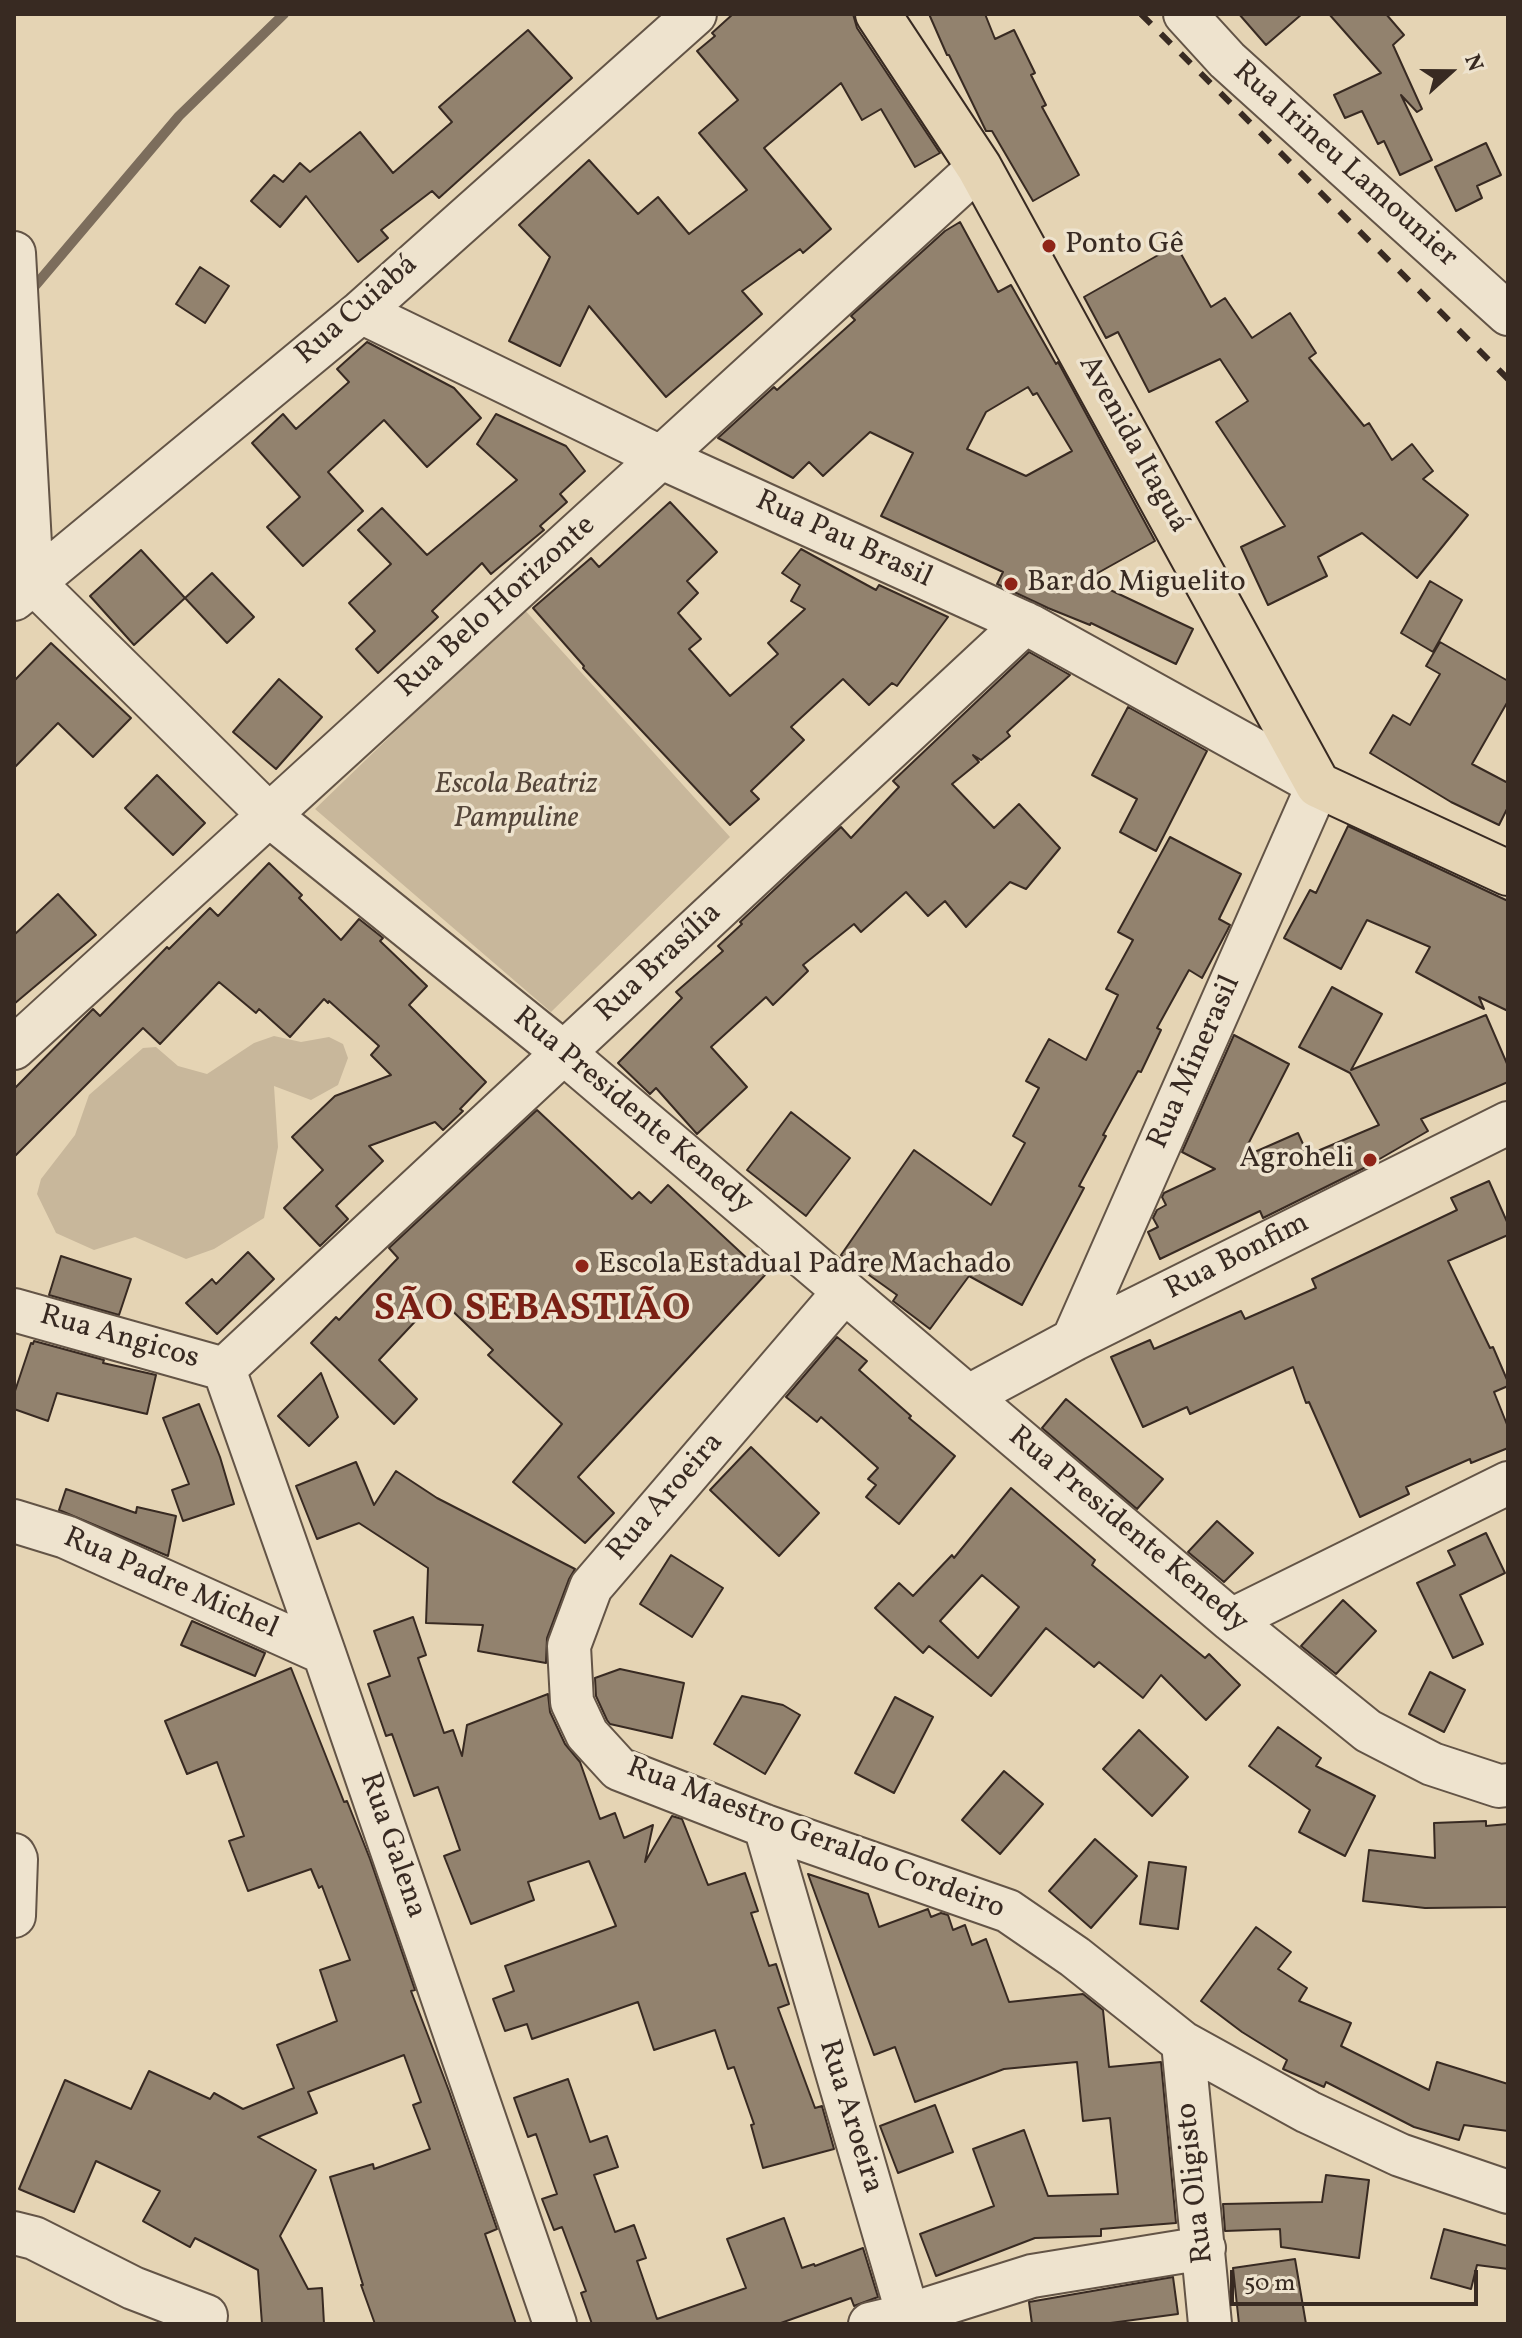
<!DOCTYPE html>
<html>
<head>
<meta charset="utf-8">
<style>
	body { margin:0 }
	#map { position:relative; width:1522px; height:2338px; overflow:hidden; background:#e5d4b4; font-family:Vollkorn,serif }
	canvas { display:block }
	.frame { position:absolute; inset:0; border:16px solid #382a22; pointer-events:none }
	.north { position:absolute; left:1410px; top:32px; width:80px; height:80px; -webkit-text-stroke:6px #eee3ce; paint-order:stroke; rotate:69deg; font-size:22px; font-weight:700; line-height:32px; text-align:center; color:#382a22 }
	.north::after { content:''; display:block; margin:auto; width:28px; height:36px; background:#382a22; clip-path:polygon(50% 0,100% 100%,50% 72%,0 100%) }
	.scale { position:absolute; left:1230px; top:2270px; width:248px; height:36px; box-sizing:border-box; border:4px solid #382a22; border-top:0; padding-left:10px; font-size:24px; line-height:28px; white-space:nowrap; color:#382a22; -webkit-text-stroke:6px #eee3ce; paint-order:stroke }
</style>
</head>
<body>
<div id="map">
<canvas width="1522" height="2338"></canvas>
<div class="frame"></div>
<div class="north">N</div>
<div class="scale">50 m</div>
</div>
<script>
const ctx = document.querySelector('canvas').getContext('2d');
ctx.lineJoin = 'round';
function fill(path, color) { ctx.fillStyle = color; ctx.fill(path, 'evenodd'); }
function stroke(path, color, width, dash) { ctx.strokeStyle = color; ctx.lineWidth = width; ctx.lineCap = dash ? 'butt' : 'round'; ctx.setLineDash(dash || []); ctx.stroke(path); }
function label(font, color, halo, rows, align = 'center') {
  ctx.font = font + ' Vollkorn,serif'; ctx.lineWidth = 7; ctx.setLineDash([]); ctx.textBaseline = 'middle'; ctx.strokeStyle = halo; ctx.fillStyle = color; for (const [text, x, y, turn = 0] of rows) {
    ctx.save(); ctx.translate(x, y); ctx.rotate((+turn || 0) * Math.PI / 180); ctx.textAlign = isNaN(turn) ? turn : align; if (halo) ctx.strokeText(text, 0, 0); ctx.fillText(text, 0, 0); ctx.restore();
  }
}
const green = new Path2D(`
	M523,608L730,837L551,1012L315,809Z
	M274,1036L301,1042L329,1037L343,1044L348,1058L338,1085L311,1100L274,1086L278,1147L264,1218L214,1249L186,1259L135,1237L94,1250L56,1233L37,1194L41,1179L75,1135L89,1095L143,1048L156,1047L178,1066L207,1074L254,1043Z`);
const stream = new Path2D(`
	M29,293L179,116L284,14`);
const building = new Path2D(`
	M733,14H853L857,28L940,153L915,167L881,109L862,120L841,83L764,148L831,229L803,253L800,249L742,291L762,314L666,397L589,306L560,366L509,341L550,257L519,225L589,160L638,214L658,197L689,234L747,190L699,133L738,100L697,51L715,36L712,33Z
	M929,14H985L995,39L1014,30L1035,73L1031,75L1046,105L1042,107L1079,175L1033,201L992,131H986L949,55H947Z
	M1239,14H1302L1266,45Z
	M1329,14H1386L1404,35L1393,45L1422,109L1417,112L1401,95L1432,160L1400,175L1384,141L1378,144L1362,111L1345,118L1334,95L1381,73Z
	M528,30L572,78L439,198L432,191L381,230L388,238L358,262L306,196L280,227L251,201L274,175L283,182L300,163L310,172L360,132L393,173L452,122L439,107Z
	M1486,143L1501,175L1477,186L1482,198L1456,211L1435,167Z
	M960,222L998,292L1011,285L1056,364L1058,362L1155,541L1087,579L1193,629L1176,664L1091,623L1090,625L1048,608L997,584L1003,572L881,516L913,453L870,432L823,476L809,462L793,478L718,438L774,387L777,390L855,320L851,316L945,231ZM1028,387L1033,395L1037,393L1072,451L1026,476L967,449L986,412Z
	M1176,245L1211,307L1225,298L1252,338L1290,313L1316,353L1309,358L1364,426L1369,423L1392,460L1412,444L1433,471L1423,479L1468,515L1417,578L1362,533L1318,557L1327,576L1268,605L1241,547L1285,526L1216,422L1248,401L1220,359L1149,392L1118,332L1106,338L1084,297Z
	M200,267L229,286L205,323L176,304Z
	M367,342L454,388L481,418L427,467L384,420L328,472L363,511L303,566L267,527L300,497L252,443L283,414L296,429L349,382L337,369Z
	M496,414L566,446L585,471L560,494L567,502L540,526L544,530L491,574L482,563L432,611L438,617L378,673L356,649L375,631L349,603L391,564L358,530L382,508L427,555L517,480L477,444Z
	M670,502L717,552L687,581L698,593L678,613L701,639L689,649L730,696L778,654L768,643L805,609L791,601L800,585L782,573L801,549L876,590L879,585L948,617L897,686L892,683L869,705L843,679L791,727L804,740L751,791L759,799L730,825L583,668L584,666L533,608L591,558L599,567Z
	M141,550L185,598L134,645L90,596Z
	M212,573L254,617L227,643L185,598Z
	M1430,581L1462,600L1433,652L1401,633Z
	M1440,642L1508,681V701L1472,764L1508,783V807L1499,825L1451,802L1370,753L1393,715L1410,725L1440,674L1426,666Z
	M51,643L131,718L93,757L58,723L14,768V681Z
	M1029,652L1070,675L1007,732L1010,736L981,760L973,755L979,762L952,784L994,828L1019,804L1060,848L1026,889L1010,882L966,927L945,901L928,916L906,892L861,932L854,924L803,965L808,971L773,1005L766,997L711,1047L747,1087L697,1134L656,1088L650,1094L618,1063L682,998L676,992L723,951L718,946L742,924L740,922L841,827L851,838L899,787L893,781Z
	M279,679L322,717L276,769L233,732Z
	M1128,707L1207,751L1156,851L1120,832L1137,799L1092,775Z
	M157,775L205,823L173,855L125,808Z
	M1348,826L1508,901V1011L1479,997L1484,1009L1416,972L1430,947L1367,920L1341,969L1284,938L1310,890L1316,893Z
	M1170,837L1241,874L1219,919L1230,925L1227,931L1202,978L1189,970L1157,1028L1161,1030L1141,1072L1138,1071L1103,1135L1106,1136L1079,1186L1084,1188L1022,1305L969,1276L930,1329L893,1301L897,1295L841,1255L914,1150L991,1205L1025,1143L1013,1136L1039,1088L1026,1081L1049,1039L1086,1060L1118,995L1106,989L1133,940L1118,932Z
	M269,863L302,895L299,898L341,940L359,919L383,938L380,941L427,986L409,1005L486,1082L460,1109L463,1111L443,1130L435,1122L369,1146L383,1161L336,1206L348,1219L320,1246L284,1208L323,1170L292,1137L335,1096L391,1075L371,1055L379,1046L329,1001L328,1003L324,999L290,1037L259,1009L256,1013L219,982L160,1044L143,1028L14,1157V1089L93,1009L100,1016L167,947L169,949L210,908L218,916Z
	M58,894L96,935L14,1004V935Z
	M1332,987L1382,1014L1351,1070L1486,1015L1508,1066V1082L1421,1119L1428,1131L1364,1168L1263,1218L1260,1211L1160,1259L1148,1232L1158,1227L1153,1218L1157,1210L1166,1205L1162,1197L1164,1193L1215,1169L1182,1152L1234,1035L1289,1064L1241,1158L1298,1133L1308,1155L1379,1125L1350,1073L1299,1047Z
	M537,1110L632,1199L639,1192L651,1203L668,1185L765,1275L578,1477L614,1513L585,1543L513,1482L562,1424L488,1355L493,1350L438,1297L379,1360L417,1399L394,1424L311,1343L336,1317L339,1320L398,1258L389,1248Z
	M791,1112L850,1158L806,1216L747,1170Z
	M1489,1181L1508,1224V1235L1448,1261L1490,1348L1493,1347L1508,1382V1386L1494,1392L1508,1427V1448L1471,1463L1470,1459L1406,1487L1409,1494L1360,1517L1309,1402L1306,1403L1293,1367L1190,1414L1187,1407L1143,1427L1111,1357L1150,1340L1154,1349L1241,1311L1245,1319L1316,1288L1312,1279L1457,1210L1451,1198Z
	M248,1252L274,1279L217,1334L186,1303L212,1279L216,1284Z
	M61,1256L131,1279L119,1315L49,1295Z
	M837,1337L867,1361L859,1370L911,1416L909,1418L955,1456L899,1524L866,1497L876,1485L868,1479L878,1468L821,1417L817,1422L786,1397Z
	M34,1341L104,1360L103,1363L156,1375L147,1414L57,1393L48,1421L14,1409V1394L31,1343L33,1344Z
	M321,1373L338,1417L309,1446L278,1416Z
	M1066,1399L1163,1479L1137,1509L1042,1428Z
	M199,1404L220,1457L234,1504L183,1521L172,1490L189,1484L163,1418Z
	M751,1447L819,1513L779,1556L710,1490Z
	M356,1462L374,1505L396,1471L437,1498L575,1569L569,1579L547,1638L546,1663L478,1651L483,1625L426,1623L428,1568L359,1523L317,1539L296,1486Z
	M1011,1488L1095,1560L1092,1565L1205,1658L1209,1654L1240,1685L1206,1720L1161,1675L1143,1698L1099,1662L1094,1667L1046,1628L991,1696L929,1646L923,1653L875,1608L899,1583L913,1596L952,1555L954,1558ZM982,1575L1019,1607L978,1658L940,1621Z
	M66,1489L136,1513L137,1507L176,1516L168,1556L59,1510Z
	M1217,1521L1253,1553L1224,1582L1188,1552Z
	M1486,1533L1505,1573L1460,1595L1483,1644L1453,1658L1417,1583L1455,1565L1448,1551Z
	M671,1555L723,1588L692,1637L640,1604Z
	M1343,1600L1376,1631L1336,1674L1301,1646Z
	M413,1617L426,1655L418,1658L444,1733L453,1730L462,1756L467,1725L548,1694L550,1712L565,1744L580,1762L600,1819L615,1813L624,1838L653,1825L645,1862L672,1816L682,1819L708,1885L745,1873L758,1911L751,1913L769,1966L776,1964L789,2004L778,2008L815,2108L822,2106L834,2149L763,2168L751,2125L754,2124L734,2067L728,2069L715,2030L654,2050L638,2002L532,2039L527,2024L505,2031L493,1999L514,1991L505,1966L616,1926L589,1861L528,1882L534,1900L471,1924L444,1856L460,1850L438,1787L414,1796L392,1734L386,1736L368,1684L390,1676L374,1631Z
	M192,1621L265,1653L255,1676L181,1645Z
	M291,1668L344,1802L347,1801L370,1859L415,1990L411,1991L449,2091L497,2229L485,2234L516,2324H375L361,2285H363L330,2177L373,2164L374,2169L430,2149L413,2105L421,2102L404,2055L308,2092L317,2113L258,2137L316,2170L280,2236L308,2289L322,2288L324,2324H262L258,2270L195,2238L190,2247L143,2221L160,2191L96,2161L74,2212L19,2189L65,2080L131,2109L149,2071L210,2099L214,2093L243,2109L294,2088L277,2045L337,2021L320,1970L350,1960L322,1886L319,1888L311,1869L248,1891L229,1841L244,1836L217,1762L187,1774L165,1721Z
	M620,1669L684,1683L672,1738L610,1724L607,1720L596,1696L595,1678Z
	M1430,1672L1465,1690L1444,1732L1409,1714Z
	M742,1696L783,1705L800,1715L765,1774L714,1744Z
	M895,1697L933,1717L894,1793L855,1773Z
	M1278,1727L1321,1758L1316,1766L1375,1796L1345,1856L1299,1832L1310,1810L1249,1766Z
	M1139,1730L1188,1777L1152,1816L1103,1769Z
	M1004,1771L1043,1804L1000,1854L962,1820Z
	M1486,1821V1826L1508,1824V1907L1425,1908L1363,1901L1369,1850L1435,1858L1434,1823Z
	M1095,1839L1137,1876L1091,1928L1049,1891Z
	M1149,1862L1186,1867L1178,1929L1140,1924Z
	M808,1874L868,1894L879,1927L928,1909L931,1917L941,1913L948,1915L953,1930L965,1925L972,1945L986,1939L1009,2002L1083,1994L1103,2010L1109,2067L1161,2062L1176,2223L1101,2229V2236L1035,2238L936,2276L920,2234L994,2206L973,2149L1024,2130L1048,2196L1118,2194L1110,2118L1083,2121L1077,2062L1004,2069L915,2102L895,2047L874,2055Z
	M1256,1927L1291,1952L1278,1969L1307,1988L1299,2001L1351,2023L1341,2046L1429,2090L1437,2062L1508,2084V2131L1464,2125L1459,2140L1414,2127L1326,2082L1324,2087L1283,2069L1287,2060L1242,2032L1201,2001Z
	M568,2079L590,2142L607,2136L618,2167L594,2175L615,2232L634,2225L646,2258L637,2261L657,2319L746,2288L727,2239L784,2218L802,2268L814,2264L815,2266L863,2248L878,2297L854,2306L851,2298L778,2324H592L581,2293L586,2291L562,2227L554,2230L542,2199L557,2194L536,2134L528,2137L514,2098Z
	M935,2105L953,2152L898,2173L880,2126Z
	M1326,2175L1369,2180L1359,2258L1281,2247L1280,2229L1225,2231L1223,2204L1322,2202Z
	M1444,2229L1508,2246V2269L1477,2265L1471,2289L1431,2278Z
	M1295,2259L1306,2324H1239L1233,2268Z
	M1173,2277L1178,2314L1103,2324H1032L1029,2302Z`);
const minor = new Path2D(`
	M1185,14L1227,60L1508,314
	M14,253L32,581L14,583
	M361,312L662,458L1031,626L1318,785L1073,1340
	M14,568L32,581L270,816L564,1053L1231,1620L1368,1731L1432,1764L1499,1786L1508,1785
	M14,599L361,312L695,14
	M14,1048L979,167
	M844,1292L591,1587L569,1646L572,1702L587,1734L619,1769L765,1826L1008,1911L1075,1957L1183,2043L1308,2112L1400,2155L1508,2192
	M14,1310L224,1369
	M224,1369L1025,623
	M224,1369L324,1653L555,2324
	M969,1396L1073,1340L1508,1123
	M14,1521L66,1537L324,1653
	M1231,1620L1508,1483
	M765,1826L908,2315
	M14,1855L16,1859L14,1916
	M1183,2043L1210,2324
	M14,2233L34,2238L133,2288L206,2316
	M870,2324L908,2315L1032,2276L1204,2248`);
const major = new Path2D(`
	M878,14L979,167L1318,785L1508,873`);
const rail = new Path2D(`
	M1141,14L1508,379`);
const markers = [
	[1049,246,8,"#8f2418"],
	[1011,584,8,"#8f2418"],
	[1370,1160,8,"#8f2418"],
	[582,1266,8,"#8f2418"]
];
const streetNames = [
	["Rua Irineu Lamounier",1344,166,42],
	["Rua Cuiabá",358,311,-41],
	["Avenida Itaguá",1132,445,61],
	["Rua Pau Brasil",843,541,25],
	["Rua Belo Horizonte",497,608,-42],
	["Rua Brasília",660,964,-43],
	["Rua Minerasil",1196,1063,-66],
	["Rua Presidente Kenedy",632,1112,40],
	["Rua Bonfim",1238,1258,-27],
	["Rua Angicos",119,1339,16],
	["Rua Aroeira",667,1498,-49],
	["Rua Presidente Kenedy",1127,1531,40],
	["Rua Padre Michel",170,1585,24],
	["Rua Maestro Geraldo Cordeiro",815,1840,21],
	["Rua Galena",391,1846,71],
	["Rua Aroeira",849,2117,73],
	["Rua Oligisto",1197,2183,-96]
];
const poiNames = [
	["Ponto Gê",1065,246],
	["Bar do Miguelito",1027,584],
	["Agroheli",1354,1160,"right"],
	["Escola Estadual Padre Machado",598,1266]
];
const parkNames = [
	["Escola Beatriz",516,786],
	["Pampuline",516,820]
];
const districtNames = [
	["SÃO SEBASTIÃO",533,1312]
];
fill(green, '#c8b79b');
stroke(stream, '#7c6d5c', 10);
fill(building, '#92826e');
stroke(building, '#382a22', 2);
stroke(minor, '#635446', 46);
stroke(major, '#382a22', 48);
stroke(minor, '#eee3ce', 42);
stroke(major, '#e5d4b4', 44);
stroke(rail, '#382a22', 6, [14, 14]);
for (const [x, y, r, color] of markers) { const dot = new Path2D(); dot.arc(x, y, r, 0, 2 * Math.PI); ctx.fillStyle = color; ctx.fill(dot); stroke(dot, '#eee3ce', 3); }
label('30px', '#382a22', '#eee3ce', streetNames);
label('30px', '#382a22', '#eee3ce', poiNames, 'left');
label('italic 30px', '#55463a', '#eee3ce', parkNames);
ctx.letterSpacing = '2px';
label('bold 38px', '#7a1f14', '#eee3ce', districtNames);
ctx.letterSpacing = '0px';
</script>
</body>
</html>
